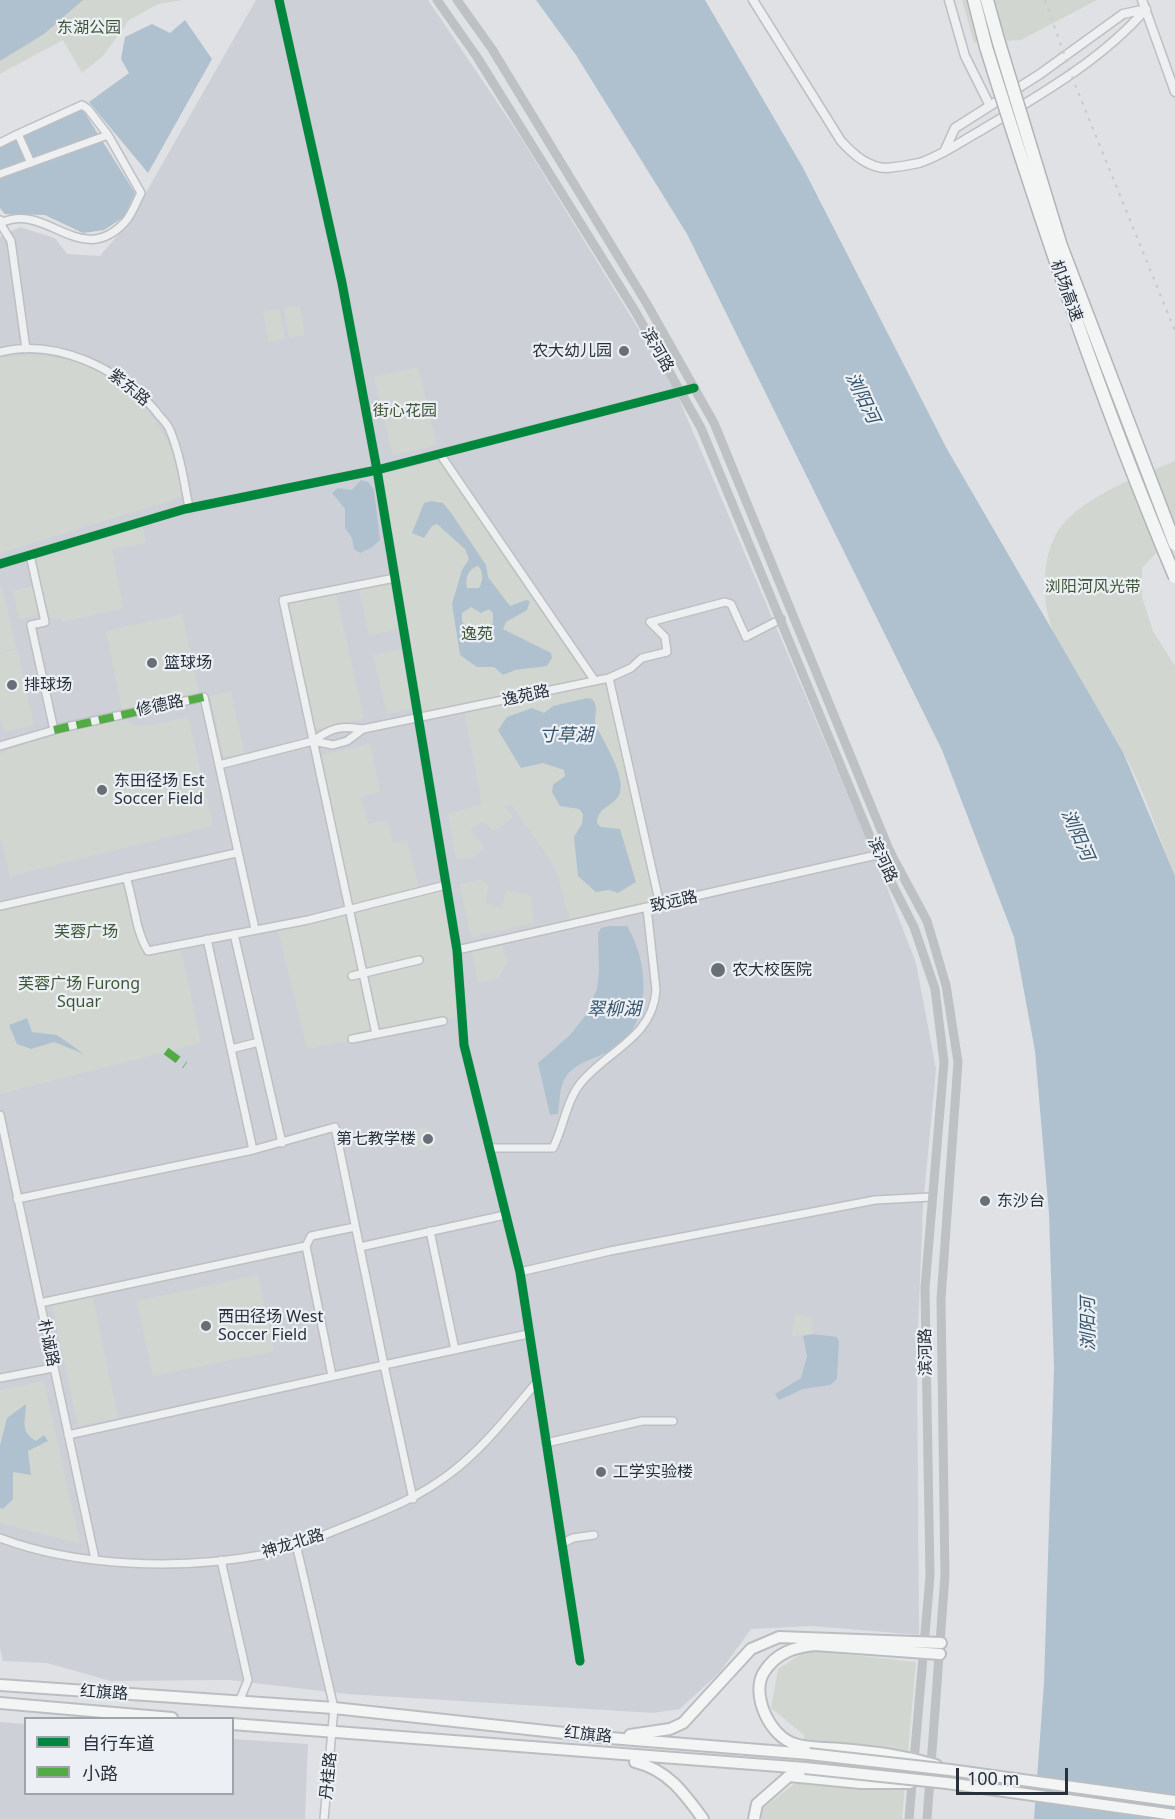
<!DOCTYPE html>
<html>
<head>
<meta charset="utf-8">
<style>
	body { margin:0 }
	#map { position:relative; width:1175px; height:1819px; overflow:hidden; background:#dfe1e4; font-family:"Noto Sans","Noto Sans SC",sans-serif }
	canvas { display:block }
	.legend { position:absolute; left:24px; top:1717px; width:210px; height:78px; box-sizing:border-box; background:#ecf0f4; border:2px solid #9ea4aa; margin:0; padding:8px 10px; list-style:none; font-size:18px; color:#28313b }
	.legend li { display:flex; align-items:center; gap:12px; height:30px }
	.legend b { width:30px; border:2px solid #9ea4aa }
	.scale { position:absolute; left:956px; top:1768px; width:112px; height:27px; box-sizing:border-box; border:3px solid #28313b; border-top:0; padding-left:8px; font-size:18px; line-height:21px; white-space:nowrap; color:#28313b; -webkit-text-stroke:4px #ecf0f4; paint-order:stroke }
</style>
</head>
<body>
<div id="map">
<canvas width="1175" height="1819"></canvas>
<ul class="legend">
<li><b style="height:8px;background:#00873e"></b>自行车道</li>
<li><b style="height:8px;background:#53ab46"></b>小路</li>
</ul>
<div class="scale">100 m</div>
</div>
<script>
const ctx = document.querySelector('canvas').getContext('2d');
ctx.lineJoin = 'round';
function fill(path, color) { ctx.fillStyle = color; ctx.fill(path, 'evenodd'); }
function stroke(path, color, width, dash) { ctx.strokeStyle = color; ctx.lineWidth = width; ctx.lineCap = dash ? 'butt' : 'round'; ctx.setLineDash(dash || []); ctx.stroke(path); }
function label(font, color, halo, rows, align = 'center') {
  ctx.font = font + ' "Noto Sans","Noto Sans SC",sans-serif'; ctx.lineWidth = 4.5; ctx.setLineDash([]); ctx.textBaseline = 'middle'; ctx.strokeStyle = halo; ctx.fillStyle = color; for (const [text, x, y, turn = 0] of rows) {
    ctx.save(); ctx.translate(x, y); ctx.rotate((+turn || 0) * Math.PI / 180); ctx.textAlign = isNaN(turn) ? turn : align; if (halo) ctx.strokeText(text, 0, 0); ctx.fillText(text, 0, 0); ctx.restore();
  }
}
const built = new Path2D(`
	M256,0H428L518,133L673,385L886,885L916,963L936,1069L923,1206L917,1353L919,1635L812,1626L751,1629L720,1672L680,1709L653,1713L347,1694L229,1680L111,1681L47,1663L3,1661L0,1648V237L20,227L55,238L67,254L100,256L129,222Z
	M0,1722L25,1724L26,1794H232L233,1739L308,1744L305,1819H0Z`);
const green = new Path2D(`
	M0,0H184L158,4L129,20L103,56L82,73L63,40L0,74Z
	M962,0H1097L1021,40L974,43Z
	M300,306L305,335L289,338L284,308Z
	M279,309L285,339L268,342L263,312Z
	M27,355C50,356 79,360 100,370C140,389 184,451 182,497L0,553V358Z
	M418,367L437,445L393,455L374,377Z
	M438,460L586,678L423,714L381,474Z
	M1175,461V542L1158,551L1142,568V597L1153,631L1175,666V876C1158,835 1144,789 1122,750C1101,711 1074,675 1055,636C1040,605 1040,549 1064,523C1088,495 1141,475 1175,461Z
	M142,522L146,543L112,549L123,608L62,622L61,617L50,618L35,556Z
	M395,578L404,627L369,636L358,585Z
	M34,586L40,614L19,619L13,591Z
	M0,587H2L16,648L0,652Z
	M335,590L364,719L312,730L283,600Z
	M182,614L199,695L122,711L106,631Z
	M407,648L418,707L387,714L373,655Z
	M17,649L34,725L4,732L0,717V653Z
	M609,678L660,905L571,923L555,867L512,805L504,806L513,818L493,831L483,821L470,830L484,847L475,857L456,859L448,814L482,805L464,709Z
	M231,691L244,753L224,757L210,696Z
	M115,716L140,727L188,717L213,826L10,876L0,835V754L61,728Z
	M370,744L380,792L361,797L368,824L387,820L393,843L407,840L420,891L446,885L462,1016L307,1049L277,925L348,908L317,756Z
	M481,880L489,886L485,903L502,908L506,890L531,896L533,923L473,937L469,930L460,884Z
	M124,882L140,917L147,954L180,946L201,1043L0,1094V906L60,892L105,888Z
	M502,946L507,963L498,979L478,983L472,952Z
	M412 1139a11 11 0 1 1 22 0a11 11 0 1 1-22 0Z
	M258,1275L274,1351L153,1376L137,1301Z
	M92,1295L118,1418L78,1426L52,1304Z
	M795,1314L811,1317L813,1334L792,1336Z
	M44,1381L80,1544L0,1523V1390Z
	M807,1650L916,1662L902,1819H762V1809L794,1784L804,1735L771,1708L778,1669Z`);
const water = new Path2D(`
	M0,0H83L44,34L0,61Z
	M536,0H705L802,166L947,449L1123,752L1175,876V1819H1034L1044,1683L1054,1368L1049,1214L1035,1051L1014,937L942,750L687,234L576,55Z
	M185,20L212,59L148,173L89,102L129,73L121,59L125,37L152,24L170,33Z
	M83,110L135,193L124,217L104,230L83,233L45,215L5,214L0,208V145L77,111Z
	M361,480L368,482L374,490L380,540L371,548L360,553L354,549L352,538L345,528V509L332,493L338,488L352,490Z
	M431,501L443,503L451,513L486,565L488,577L510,606L526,600L530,601L527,610L506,622L503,629L551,653L552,658L547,666L515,670L503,675L494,667H477L460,655L452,604L462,570L469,559L465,549L437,524L432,526L424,538L412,533L424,503ZM478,566C484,571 483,582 479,588H467C465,579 468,568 478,566ZM471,607L481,613L489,609L493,613V623L482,632H469L462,621V613Z
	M587,698L592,699C600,708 593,715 596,725C602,740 628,778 619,795C613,807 598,806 597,823L601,827L620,829L636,882L618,893L609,890L596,892L578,876L574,837L582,824L583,814L579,809L560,806L552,792L553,785L565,776L564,770L543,763L521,768L498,730L507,717L532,708L544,713L553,706Z
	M609,926H627C648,960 654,1022 615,1048C601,1057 578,1061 567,1075C559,1085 560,1102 558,1114L550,1115L538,1063L569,1036L586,1015L597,989L599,971L598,933L601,928Z
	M27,1018L32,1032L57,1035L84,1054L54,1042L31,1049L17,1044L9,1025Z
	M813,1334L837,1337L839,1341L837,1379L830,1385L803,1389L779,1400L775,1394L801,1378L807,1356L803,1336Z
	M26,1404C26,1421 19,1431 36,1441L44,1435L48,1441L28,1451L31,1475L13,1472V1499L3,1509L0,1508V1446L7,1418Z`);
const minor = new Path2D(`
	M279,0L342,283L377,470L457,950L464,1045L520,1272L580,1661
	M0,143L18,134
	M31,163L18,134L82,105L88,109L108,135
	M0,174L108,135L141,193C136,202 132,214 125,222C80,270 47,201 1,223L0,220
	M0,223L11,241L26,349
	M0,352C56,338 118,368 155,410C159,416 166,422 169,428C180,453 184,481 189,508
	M440,454L595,681
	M30,555L45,622L31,625L54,730
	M0,564L185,509L377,470L694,388
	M609,678L631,668L642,658L667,652L665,637L650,622L725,602L731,604L746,637L781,619
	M313,741C331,728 341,725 363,729
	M0,746L61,728L204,697L255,929
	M219,765L313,741L333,745L347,741L363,729L609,678L660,905
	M126,877C134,901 135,930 148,951L308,920L446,885
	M0,906L236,853
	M234,934L282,1143
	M207,939L253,1150
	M457,950L890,852
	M352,976L419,960
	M376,1034L283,600L395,578
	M352,1039L443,1021
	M231,1049L259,1042
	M0,1115L95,1559
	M489,1148H553C563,1129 566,1102 580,1084C606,1051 653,1038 656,990L647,908
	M17,1199L253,1150L335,1127L384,1365L528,1334
	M430,1231L455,1350
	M306,1246L332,1376
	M360,1247L505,1215
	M520,1272L610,1251L875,1200L932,1197
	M40,1303L306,1246L311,1236L355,1227
	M0,1378L53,1368
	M68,1435L384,1365L413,1499
	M546,1443L642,1421H673
	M0,1538C76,1567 181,1570 261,1555C294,1549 328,1533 359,1521C391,1508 420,1496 448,1475C482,1450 509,1415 536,1383
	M563,1543L573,1538L594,1535
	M296,1544L334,1708L324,1819
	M221,1560L248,1680L239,1702`);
const tertiary = new Path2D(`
	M753,0L841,141C853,154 868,168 887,168C897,167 910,165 919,163C941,156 960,142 980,131C1038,96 1101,61 1146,9
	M949,0L965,56L989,104
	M1142,0L1175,92
	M944,152L955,128L1040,74L1123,14L1146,9`);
const secondary = new Path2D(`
	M437,0L477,57L635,311L701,428L878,856L914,927L935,989L944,1062L925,1288L930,1576L909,1819
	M457,0L492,49L647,304L714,423L890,852L927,921L946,985L958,1062L941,1299L945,1575L927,1819`);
const primary = new Path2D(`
	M0,1685L334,1708L610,1738L809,1754
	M0,1703L172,1718
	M232,1724L805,1768
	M630,1735L670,1729L683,1723L751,1649L779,1637L941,1643
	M635,1762C668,1770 684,1793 703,1819
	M936,1765C902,1755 876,1752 841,1749C826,1747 808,1749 795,1744C770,1737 750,1694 764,1672C776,1653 794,1647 815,1645L940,1654
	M754,1819L757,1804L789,1776L861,1783H910`);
const motorway = new Path2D(`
	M974,0L986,47
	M987,0L999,43`);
const rail = new Path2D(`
	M1045,0L1074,82L1175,331`);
const primaryBridge = new Path2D(`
	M809,1754L950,1770L1175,1801
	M805,1768L947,1783L1175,1815`);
const motorwayBridge = new Path2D(`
	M999,43L1061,246L1175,544
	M986,47C1042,226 1102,404 1175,577`);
const quiet = new Path2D(`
	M54,730L204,697
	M166,1051L185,1065`);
const cycleway = new Path2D(`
	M279,0L342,283L377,470L457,950L464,1045L520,1272L580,1661
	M0,564L185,509L377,470L694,388`);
const markers = [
	[624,351,6,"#686f76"],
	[152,663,6,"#686f76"],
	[12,685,6,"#686f76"],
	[102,790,6,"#686f76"],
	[718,970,8,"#686f76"],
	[428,1139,6,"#686f76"],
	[985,1201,6,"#686f76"],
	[206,1326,6,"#686f76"],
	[601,1472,6,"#686f76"]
];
const parkNames = [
	["东湖公园",89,28],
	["街心花园",405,411],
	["浏阳河风光带",1093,587],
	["逸苑",477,634],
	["芙蓉广场",86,932],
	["芙蓉广场 Furong",79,984],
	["Squar",79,1002]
];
const streetNames = [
	["机场高速",1066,291,70],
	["滨河路",657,350,60],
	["紫东路",129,388,39],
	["逸苑路",526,696,-12],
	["修德路",160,706,-12],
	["滨河路",882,860,65],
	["致远路",674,902,-13],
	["朴诚路",48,1343,78],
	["滨河路",926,1352,-91],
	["神龙北路",293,1544,-17],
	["红旗路",104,1693,4],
	["红旗路",588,1735,6],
	["丹桂路",329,1776,-84]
];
const poiNames = [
	["农大幼儿园",612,351,"right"],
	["篮球场",164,663],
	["排球场",24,685],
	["东田径场 Est",114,781],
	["Soccer Field",114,799],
	["农大校医院",732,970],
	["第七教学楼",416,1139,"right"],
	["东沙台",997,1201],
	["西田径场 West",218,1317],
	["Soccer Field",218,1335],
	["工学实验楼",613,1472]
];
const waterNames = [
	["浏阳河",862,398,64],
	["寸草湖",566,736],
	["浏阳河",1077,835,66],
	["翠柳湖",614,1010],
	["浏阳河",1089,1324,-91]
];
fill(built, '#cdd1d7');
fill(green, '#d1d7d0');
fill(water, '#afc1ce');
stroke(minor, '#bdbfc2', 10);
stroke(tertiary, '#bdbfc2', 11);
stroke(primary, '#bbbec1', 14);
stroke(motorway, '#b1b4b8', 15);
stroke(minor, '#eeeff0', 7);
stroke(tertiary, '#eeeff0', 8);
stroke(secondary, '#bdc1c3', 9);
stroke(primary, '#f3f4f4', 10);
stroke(motorway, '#f3f4f4', 12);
stroke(rail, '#c7c9cb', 2, [3, 6]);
stroke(primaryBridge, '#bbbec1', 14, []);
stroke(motorwayBridge, '#b1b4b8', 15, []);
stroke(primaryBridge, '#f3f4f4', 10);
stroke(motorwayBridge, '#f3f4f4', 12);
stroke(quiet, '#53ab46', 8, [15, 8]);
stroke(cycleway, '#00873e', 9);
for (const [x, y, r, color] of markers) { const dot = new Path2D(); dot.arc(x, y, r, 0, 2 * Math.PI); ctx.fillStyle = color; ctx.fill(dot); stroke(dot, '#ecf0f4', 2); }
label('16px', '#3f5636', '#ecf0f4', parkNames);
label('16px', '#28313b', '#ecf0f4', streetNames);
label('16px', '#28313b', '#ecf0f4', poiNames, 'left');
label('italic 18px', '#35546c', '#ecf0f4', waterNames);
</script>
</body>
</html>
